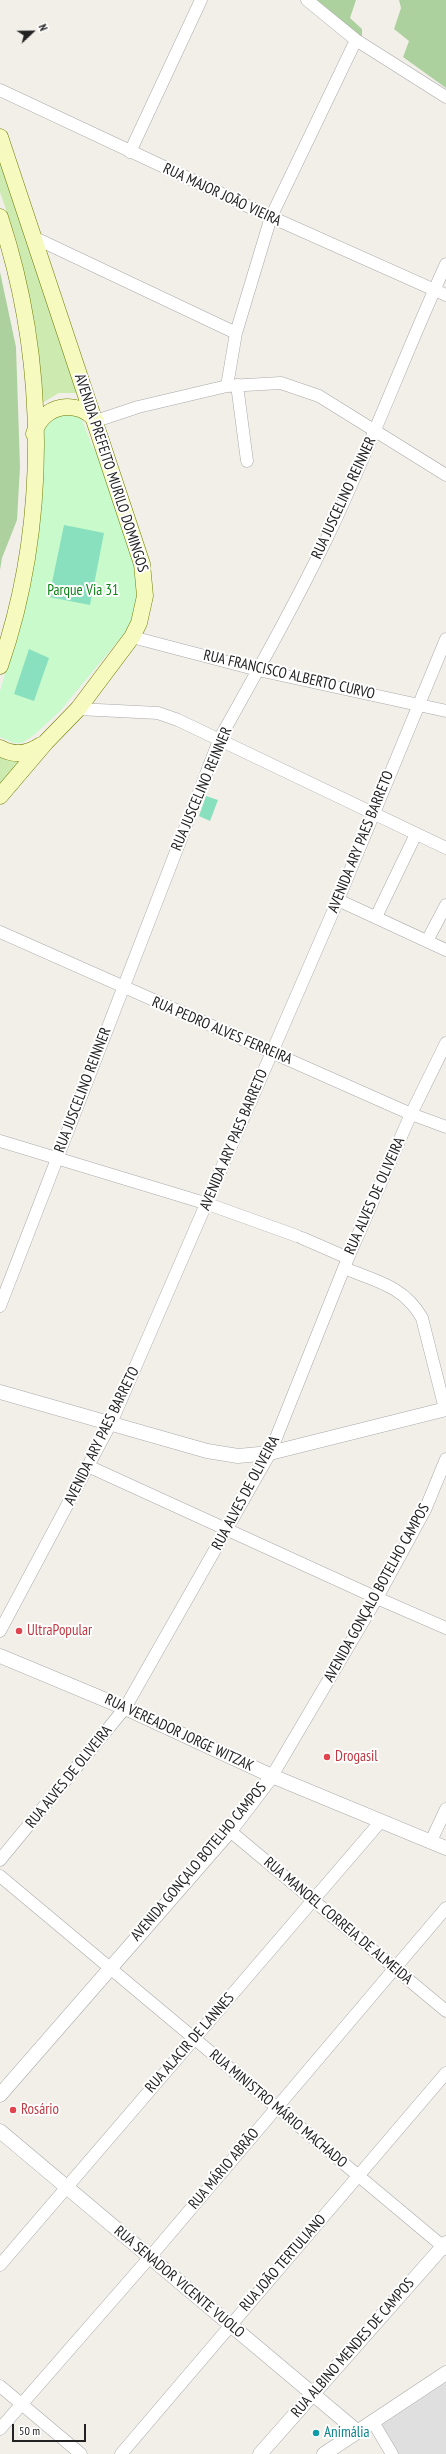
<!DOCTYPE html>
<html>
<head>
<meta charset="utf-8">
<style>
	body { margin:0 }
	#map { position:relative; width:446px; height:2454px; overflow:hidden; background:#f2efe9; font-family:"PT Sans Narrow",sans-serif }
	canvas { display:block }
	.north { position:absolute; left:12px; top:12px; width:40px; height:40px; -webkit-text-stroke:3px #fff; paint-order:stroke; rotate:68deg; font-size:11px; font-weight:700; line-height:16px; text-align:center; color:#222 }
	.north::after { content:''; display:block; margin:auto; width:14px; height:18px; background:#222; clip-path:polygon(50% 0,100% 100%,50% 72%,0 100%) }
	.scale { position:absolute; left:12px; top:2424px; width:74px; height:18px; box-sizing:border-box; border:2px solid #222; border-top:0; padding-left:5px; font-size:12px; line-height:14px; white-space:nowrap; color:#222; -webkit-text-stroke:3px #fff; paint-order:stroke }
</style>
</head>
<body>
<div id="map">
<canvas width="446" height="2454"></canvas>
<div class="north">N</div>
<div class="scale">50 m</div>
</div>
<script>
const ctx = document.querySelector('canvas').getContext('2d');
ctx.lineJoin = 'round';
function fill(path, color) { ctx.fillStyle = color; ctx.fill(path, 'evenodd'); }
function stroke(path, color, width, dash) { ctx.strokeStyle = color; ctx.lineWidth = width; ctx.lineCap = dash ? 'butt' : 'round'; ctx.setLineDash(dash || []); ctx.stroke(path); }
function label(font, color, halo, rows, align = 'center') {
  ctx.font = font + ' "PT Sans Narrow",sans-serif'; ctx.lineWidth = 4; ctx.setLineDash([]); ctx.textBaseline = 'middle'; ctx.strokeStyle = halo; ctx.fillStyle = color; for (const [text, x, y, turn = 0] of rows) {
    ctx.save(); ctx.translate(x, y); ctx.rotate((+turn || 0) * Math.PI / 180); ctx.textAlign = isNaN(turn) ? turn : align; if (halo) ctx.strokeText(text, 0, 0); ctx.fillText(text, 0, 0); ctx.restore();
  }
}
const residential = new Path2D(`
	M446,2380V2454H398L379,2424Z`);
const grass = new Path2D(`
	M0,156L78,393H59L42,403L36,332L28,290L17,242L0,192Z
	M0,756L20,760L0,785Z`);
const forest = new Path2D(`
	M317,0H356L350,18L362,29V38Z
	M399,0H446V88L403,57L409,41L394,29L401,8Z
	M0,272L16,347L20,467L17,520L2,558L0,570Z`);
const park = new Path2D(`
	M56,412L80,415L92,446L99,456L138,571L136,613L125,633L113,647L60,711L34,735L22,743H14L0,737V691L24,607L42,432Z`);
const pitch = new Path2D(`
	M64,525L104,533L90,605L49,597Z
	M29,649L49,658L34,701L14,694Z
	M206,796L218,800L210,821L199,816Z`);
const minor = new Path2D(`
	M307,0L356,40L446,97
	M0,90L271,217L446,295
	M130,152L201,0
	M33,237L236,333
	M237,385L247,461
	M227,386L236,333L271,217L356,40
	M96,421L138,407L227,386L281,383L319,396L446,475
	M132,637L258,670L446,711
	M78,709L158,713L178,720L446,848
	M338,900L446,950
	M376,917L416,834
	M0,932L411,1114L446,1127
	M427,941L446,905
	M0,1141L208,1204L297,1236
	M302,1238L348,1258
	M344,1268C376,1281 404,1286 422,1318L445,1409
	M0,1306L220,738C257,672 294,606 327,538C370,448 405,354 446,264
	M90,1467L377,1598L446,1628
	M0,1631L111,1423L338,900L446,639
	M272,1776L377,1598L425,1510L446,1459
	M230,1831L446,2011
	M431,1841L446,1809
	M0,1860L125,1708L270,1453L348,1258L411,1114L446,1043
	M0,1876L446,2249
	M0,2265L381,1821
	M0,2386L81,2454
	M373,2422L392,2454
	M0,2429L150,2257L446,1908
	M121,2454L446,2073`);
const tertiary = new Path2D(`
	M0,1392L207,1451L238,1456L270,1453L446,1409
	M0,1656L125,1708L272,1776L446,1848
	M0,2095L230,1831L272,1776
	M0,2131L358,2432
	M260,2454L446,2243
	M324,2454L446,2373`);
const secondary = new Path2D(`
	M0,137L142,564L145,596L139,623L132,637L78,709L46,742L0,796
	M0,217C47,359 49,524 0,666
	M34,434C42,404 78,398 96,421
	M0,748C14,756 28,754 41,745`);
const markers = [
	[19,1631,4,"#e0444e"],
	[327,1757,4,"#e0444e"],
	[13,2110,4,"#e0444e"],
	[316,2433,4,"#0f9aa8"]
];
const streetNames = [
	["RUA MAJOR JOÃO VIEIRA",222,195,25],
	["AVENIDA PREFEITO MURILO DOMINGOS",111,473,72],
	["RUA JUSCELINO REINNER",344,498,-65],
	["RUA FRANCISCO ALBERTO CURVO",289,675,13],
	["RUA JUSCELINO REINNER",202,789,-67],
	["AVENIDA ARY PAES BARRETO",361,842,-68],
	["RUA PEDRO ALVES FERREIRA",222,1031,23],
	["RUA JUSCELINO REINNER",83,1090,-69],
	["AVENIDA ARY PAES BARRETO",234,1140,-67],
	["RUA ALVES DE OLIVEIRA",375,1196,-66],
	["AVENIDA ARY PAES BARRETO",102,1436,-64],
	["RUA ALVES DE OLIVEIRA",246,1493,-62],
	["AVENIDA GONÇALO BOTELHO CAMPOS",377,1593,-61],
	["RUA VEREADOR JORGE WITZAK",179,1733,25],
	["RUA ALVES DE OLIVEIRA",69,1777,-51],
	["AVENIDA GONÇALO BOTELHO CAMPOS",199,1862,-50],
	["RUA MANOEL CORREIA DE ALMEIDA",338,1921,40],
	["RUA ALACIR DE LANNES",190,2043,-49],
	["RUA MINISTRO MÁRIO MACHADO",278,2109,40],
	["RUA MÁRIO ABRÃO",224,2169,-50],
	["RUA JOÃO TERTULIANO",283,2263,-49],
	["RUA SENADOR VICENTE VUOLO",179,2282,40],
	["RUA ALBINO MENDES DE CAMPOS",353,2348,-49]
];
const parkNames = [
	["Parque Via 31",83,591]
];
const healthNames = [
	["UltraPopular",27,1631],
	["Drogasil",335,1757],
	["Rosário",21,2110]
];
const cultureNames = [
	["Animália",324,2433]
];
fill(residential, '#e0dfdf');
fill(grass, '#cdebb0');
fill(forest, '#add19e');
fill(park, '#c8facc');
fill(pitch, '#88e0be');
stroke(minor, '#a9a9a9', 13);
stroke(tertiary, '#a9a9a9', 15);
stroke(secondary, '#707d05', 17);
stroke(minor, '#fff', 12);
stroke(tertiary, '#fff', 14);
stroke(secondary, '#f7fabf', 16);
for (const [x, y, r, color] of markers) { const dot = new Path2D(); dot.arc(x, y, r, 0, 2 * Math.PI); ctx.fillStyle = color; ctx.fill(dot); stroke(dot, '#fff', 1.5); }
label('15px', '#222', '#fff', streetNames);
label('15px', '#0c8416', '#fff', parkNames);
label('15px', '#be3a42', '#fff', healthNames, 'left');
label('15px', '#0d838f', '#fff', cultureNames, 'left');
</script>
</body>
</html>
